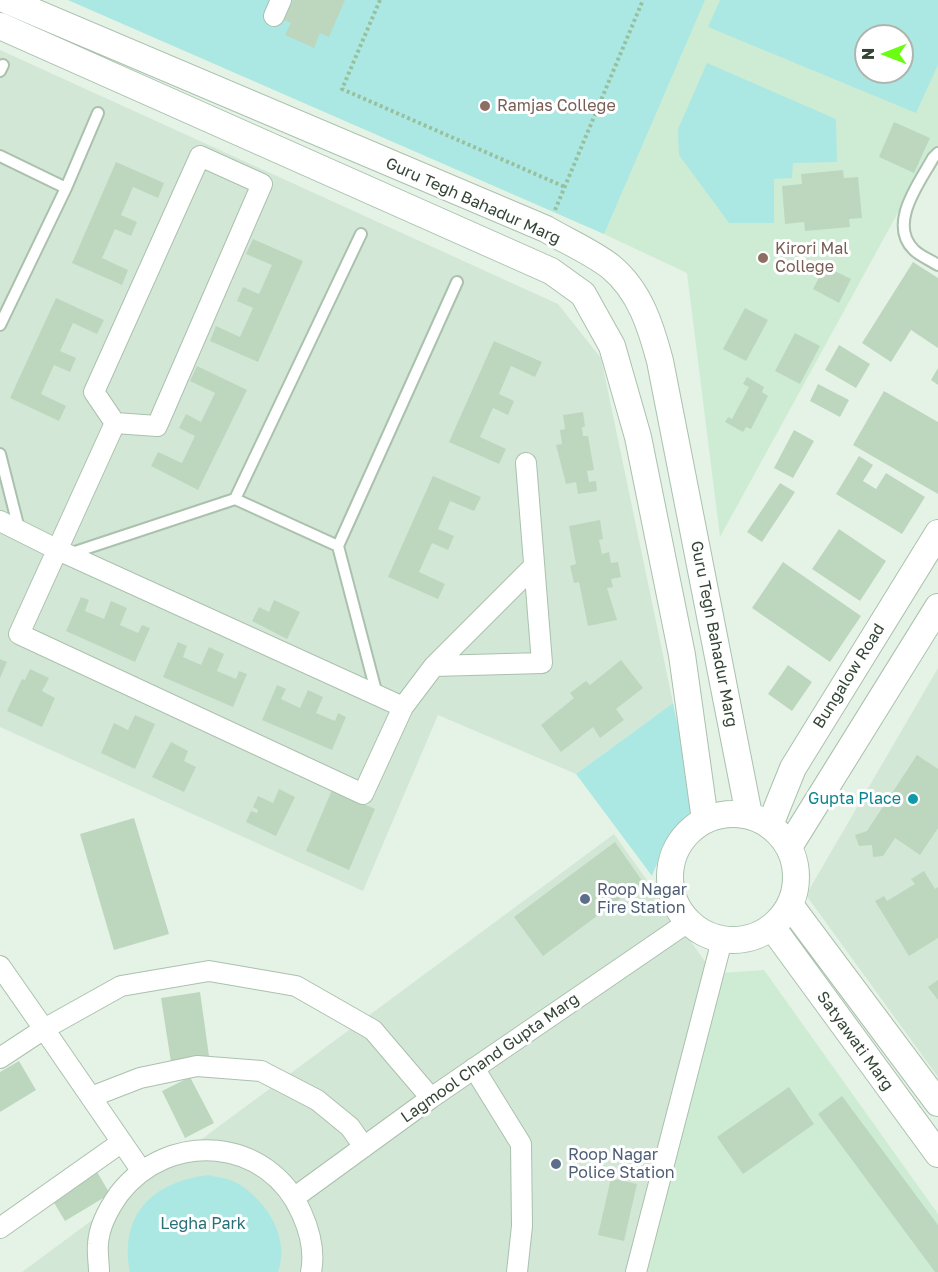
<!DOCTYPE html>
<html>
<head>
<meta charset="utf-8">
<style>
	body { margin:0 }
	#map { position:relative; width:938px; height:1272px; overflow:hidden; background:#e5f3e7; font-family:"Golos Text",sans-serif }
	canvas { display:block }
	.north { position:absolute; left:854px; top:24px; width:60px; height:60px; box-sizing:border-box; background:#fff; border:2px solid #aeb5af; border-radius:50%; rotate:270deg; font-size:16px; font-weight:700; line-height:24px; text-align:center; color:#344536 }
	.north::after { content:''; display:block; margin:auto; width:21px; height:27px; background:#6afd11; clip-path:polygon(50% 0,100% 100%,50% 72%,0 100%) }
</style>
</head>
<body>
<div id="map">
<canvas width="938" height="1272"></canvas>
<div class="north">N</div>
</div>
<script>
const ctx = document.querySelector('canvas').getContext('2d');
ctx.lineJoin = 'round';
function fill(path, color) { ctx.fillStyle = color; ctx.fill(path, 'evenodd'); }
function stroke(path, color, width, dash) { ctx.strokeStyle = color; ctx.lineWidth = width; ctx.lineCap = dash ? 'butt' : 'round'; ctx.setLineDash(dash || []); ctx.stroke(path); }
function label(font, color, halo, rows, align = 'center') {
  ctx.font = font + ' "Golos Text",sans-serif'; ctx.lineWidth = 6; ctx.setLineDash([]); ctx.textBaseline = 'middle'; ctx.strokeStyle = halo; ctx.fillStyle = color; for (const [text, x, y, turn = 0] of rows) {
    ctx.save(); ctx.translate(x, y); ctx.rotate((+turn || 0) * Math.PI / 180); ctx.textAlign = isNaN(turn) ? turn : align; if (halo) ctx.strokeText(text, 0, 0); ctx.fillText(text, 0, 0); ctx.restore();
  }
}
const residential = new Path2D(`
	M0,50L558,304L601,358L673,703L576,774L438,715L363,891L0,727Z
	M938,668V1077L806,895Z
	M614,834L927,1272H22Z`);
const education = new Path2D(`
	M68,0H938V148L929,156L720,537L687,273L604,234ZM866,36H902V72H866Z
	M764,970L938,1214V1272H645L721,973Z`);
const green = new Path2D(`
	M68,0H705L604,234Z
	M720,0H938V65L916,113L708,27ZM866,36H902V72H866Z
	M707,63L836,119L837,162L793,163L792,178L774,179V223H729L679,155L678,129Z
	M673,703L695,809C673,829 663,849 652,876L576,774Z
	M208,1175C216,1177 227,1178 235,1182C265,1198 291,1237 278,1272H130C119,1214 153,1182 208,1175Z`);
const building = new Path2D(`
	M293,0H345L329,37L320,33L314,48L285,35L291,23L284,20Z
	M894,122L930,138L914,173L879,157Z
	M116,162L164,183L158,198L133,187L121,215L137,222L131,236L115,229L102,258L128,270L122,285L72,263Z
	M843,170L844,178L858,177L862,218L849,219L850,227L805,231L804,222L785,224L782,186L802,184L801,174Z
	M253,239L303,261L258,362L210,341L216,326L240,337L253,308L237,301L243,287L259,294L272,265L246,254Z
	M913,262L938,278V348L911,330L891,362L862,343Z
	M825,266L851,279L839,303L813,289Z
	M56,298L104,320L97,334L73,323L60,351L76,358L70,372L54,365L41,394L66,406L59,421L10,398Z
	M745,308L768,320L746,361L723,349Z
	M795,333L820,346L800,384L775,371Z
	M494,341L542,362L535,377L511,366L499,394L514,401L508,415L493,408L480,437L506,449L499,464L449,442Z
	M839,345L870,364L856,388L825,370Z
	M197,366L247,390L198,490L151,466L158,452L182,463L195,436L179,428L186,414L201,422L215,393L190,381Z
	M938,368V385L931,380Z
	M747,377L764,387L762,392L768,396L751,429L746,427L743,432L725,422L728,417L732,419L749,387L743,384Z
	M818,384L849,400L840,417L810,401Z
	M884,391L938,422V494L853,445Z
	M583,412L585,427H582L583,436H588L594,470L587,471L589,482L596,481L597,491L578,494L576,482L566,484L556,445L562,444L560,430L565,429L563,415Z
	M794,430L814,441L793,478L774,468Z
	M859,456L873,465L863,481L876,489L886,473L925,497L902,534L836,494Z
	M433,476L481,497L474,511L450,501L438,529L454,536L448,550L432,543L419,572L445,584L438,599L388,577Z
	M780,483L795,492L762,542L747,532Z
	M600,520L603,539L599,540L602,554L609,552L611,563L618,562L621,577L611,579L613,587L607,588L617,620L588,626L579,582L574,583L570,566L576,564L569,526Z
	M839,529L886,561L860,601L812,569Z
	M783,562L861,616L830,662L752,608Z
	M81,597L89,600L85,611L104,619L111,601L127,608L120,625L138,633L142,625L150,628L135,662L66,631Z
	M274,600L300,612L287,639L252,621L259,607L269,612Z
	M178,642L187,646L183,657L201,665L209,647L224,654L217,671L236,679L239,671L247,674L233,707L163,677Z
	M0,659L7,662L0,678Z
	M621,660L643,688L616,709L624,720L600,738L593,727L561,752L541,725L574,698L570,693L586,681L590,685Z
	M788,665L812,682L792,711L768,694Z
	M30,669L49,678L42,691L55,698L42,727L7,711L22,679L25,680Z
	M277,685L286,689L281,699L300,708L308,690L323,697L316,713L335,721L338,713L346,717L332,750L262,720Z
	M135,715L155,724L135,769L101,753L114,723L128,730Z
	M171,742L188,751L184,761L196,767L184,792L152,777Z
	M917,755L938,769V828L920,855L895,838L883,856L873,857L872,845L859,846L855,835L867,831Z
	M279,789L295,797L276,836L246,822L251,811L257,813L258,810L253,807L258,796L273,803Z
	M332,790L375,809L349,870L306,851Z
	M134,818L169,934L114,950L80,834Z
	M615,842L643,882L543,956L514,917Z
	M924,871L935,889L938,887V938L909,956L875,901L884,896L887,901L915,884L911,879Z
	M938,980V1000L928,987Z
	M200,992L209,1056L171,1062L161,998Z
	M19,1061L36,1090L0,1112V1072Z
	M190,1077L214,1123L185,1138L162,1091Z
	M789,1087L814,1124L743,1174L717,1137Z
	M842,1096L938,1225V1272H935L818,1114Z
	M96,1170L110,1194L65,1221L50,1196Z
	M611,1178L637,1184L624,1241L598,1235Z`);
const path = new Path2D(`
	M380,0L342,89L565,187
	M555,210L643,0`);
const service = new Path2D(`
	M0,71L3,65
	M938,153L933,158C920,182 887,224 914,250C920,256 930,260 938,265
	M0,156L66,188L0,325
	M66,188L98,113
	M0,454L19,529
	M338,546L235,499L361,234
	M69,554L235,499
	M377,695L338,546L457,282`);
const minor = new Path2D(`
	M274,16L281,0
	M115,423L157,426L262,184L200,156L94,392L115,423L19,634L363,794L403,707L434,666L542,663L526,463
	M0,521L58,550L403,707
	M434,666L534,566
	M0,966L44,1029L0,1058
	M474,1068L521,1144L522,1226L517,1272
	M91,1097L140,1078L197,1066L261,1071L317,1100L350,1127L364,1147
	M141,1170L44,1029L121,986L209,971L296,986L373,1030L431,1098
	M295,1197L431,1098L688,922
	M0,1228L122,1142
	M99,1272C99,1263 97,1253 98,1244C99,1227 109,1208 119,1194C169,1129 269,1137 302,1214C310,1232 315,1252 311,1272
	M636,1272L722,940`);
const tertiary = new Path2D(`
	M6,0L546,229C566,241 592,252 611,267C640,291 651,327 660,361L749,815
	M0,26L551,271L583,294L612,346L638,437L682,655L705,820
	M670 877a63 63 0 1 1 126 0a63 63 0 1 1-126 0Z
	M770,825L793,768L938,533
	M789,847L938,607
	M790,905L938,1103
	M772,927L938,1154`);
const markers = [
	[485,106,6,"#8d6e63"],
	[763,258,6,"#8d6e63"],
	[913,799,6,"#0f9aa8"],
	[585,899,6,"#5c6f8a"],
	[556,1164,6,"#5c6f8a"]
];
const educationNames = [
	["Ramjas College",497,106],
	["Kirori Mal",775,249],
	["College",775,267]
];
const streetNames = [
	["Guru Tegh Bahadur Marg",473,201,24],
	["Guru Tegh Bahadur Marg",714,634,79],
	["Bungalow Road",849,676,-58],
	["Satyawati Marg",855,1041,54],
	["Lagmool Chand Gupta Marg",490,1058,-35]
];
const cultureNames = [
	["Gupta Place",901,799]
];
const serviceNames = [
	["Roop Nagar",597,890],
	["Fire Station",597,908],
	["Roop Nagar",568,1155],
	["Police Station",568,1173]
];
const parkNames = [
	["Legha Park",203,1224]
];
fill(residential, '#d3e7d6');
fill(education, '#ceecd4');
fill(green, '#ace8e3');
fill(building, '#bdd7bf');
stroke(service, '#aac1ad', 14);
stroke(minor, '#aac1ad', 22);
stroke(tertiary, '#aac1ad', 28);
stroke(path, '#98c09d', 4, [3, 3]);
stroke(service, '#fff', 10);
stroke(minor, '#fff', 20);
stroke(tertiary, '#fff', 26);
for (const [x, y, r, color] of markers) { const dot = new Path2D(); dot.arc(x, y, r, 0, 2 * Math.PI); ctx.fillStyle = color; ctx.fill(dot); stroke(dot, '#fff', 2); }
label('16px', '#785e54', '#fff', educationNames, 'left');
label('16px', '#344536', '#fff', streetNames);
label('16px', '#0d838f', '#fff', cultureNames, 'right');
label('16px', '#4e5e75', '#fff', serviceNames, 'left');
label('16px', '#277077', '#fff', parkNames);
</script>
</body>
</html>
